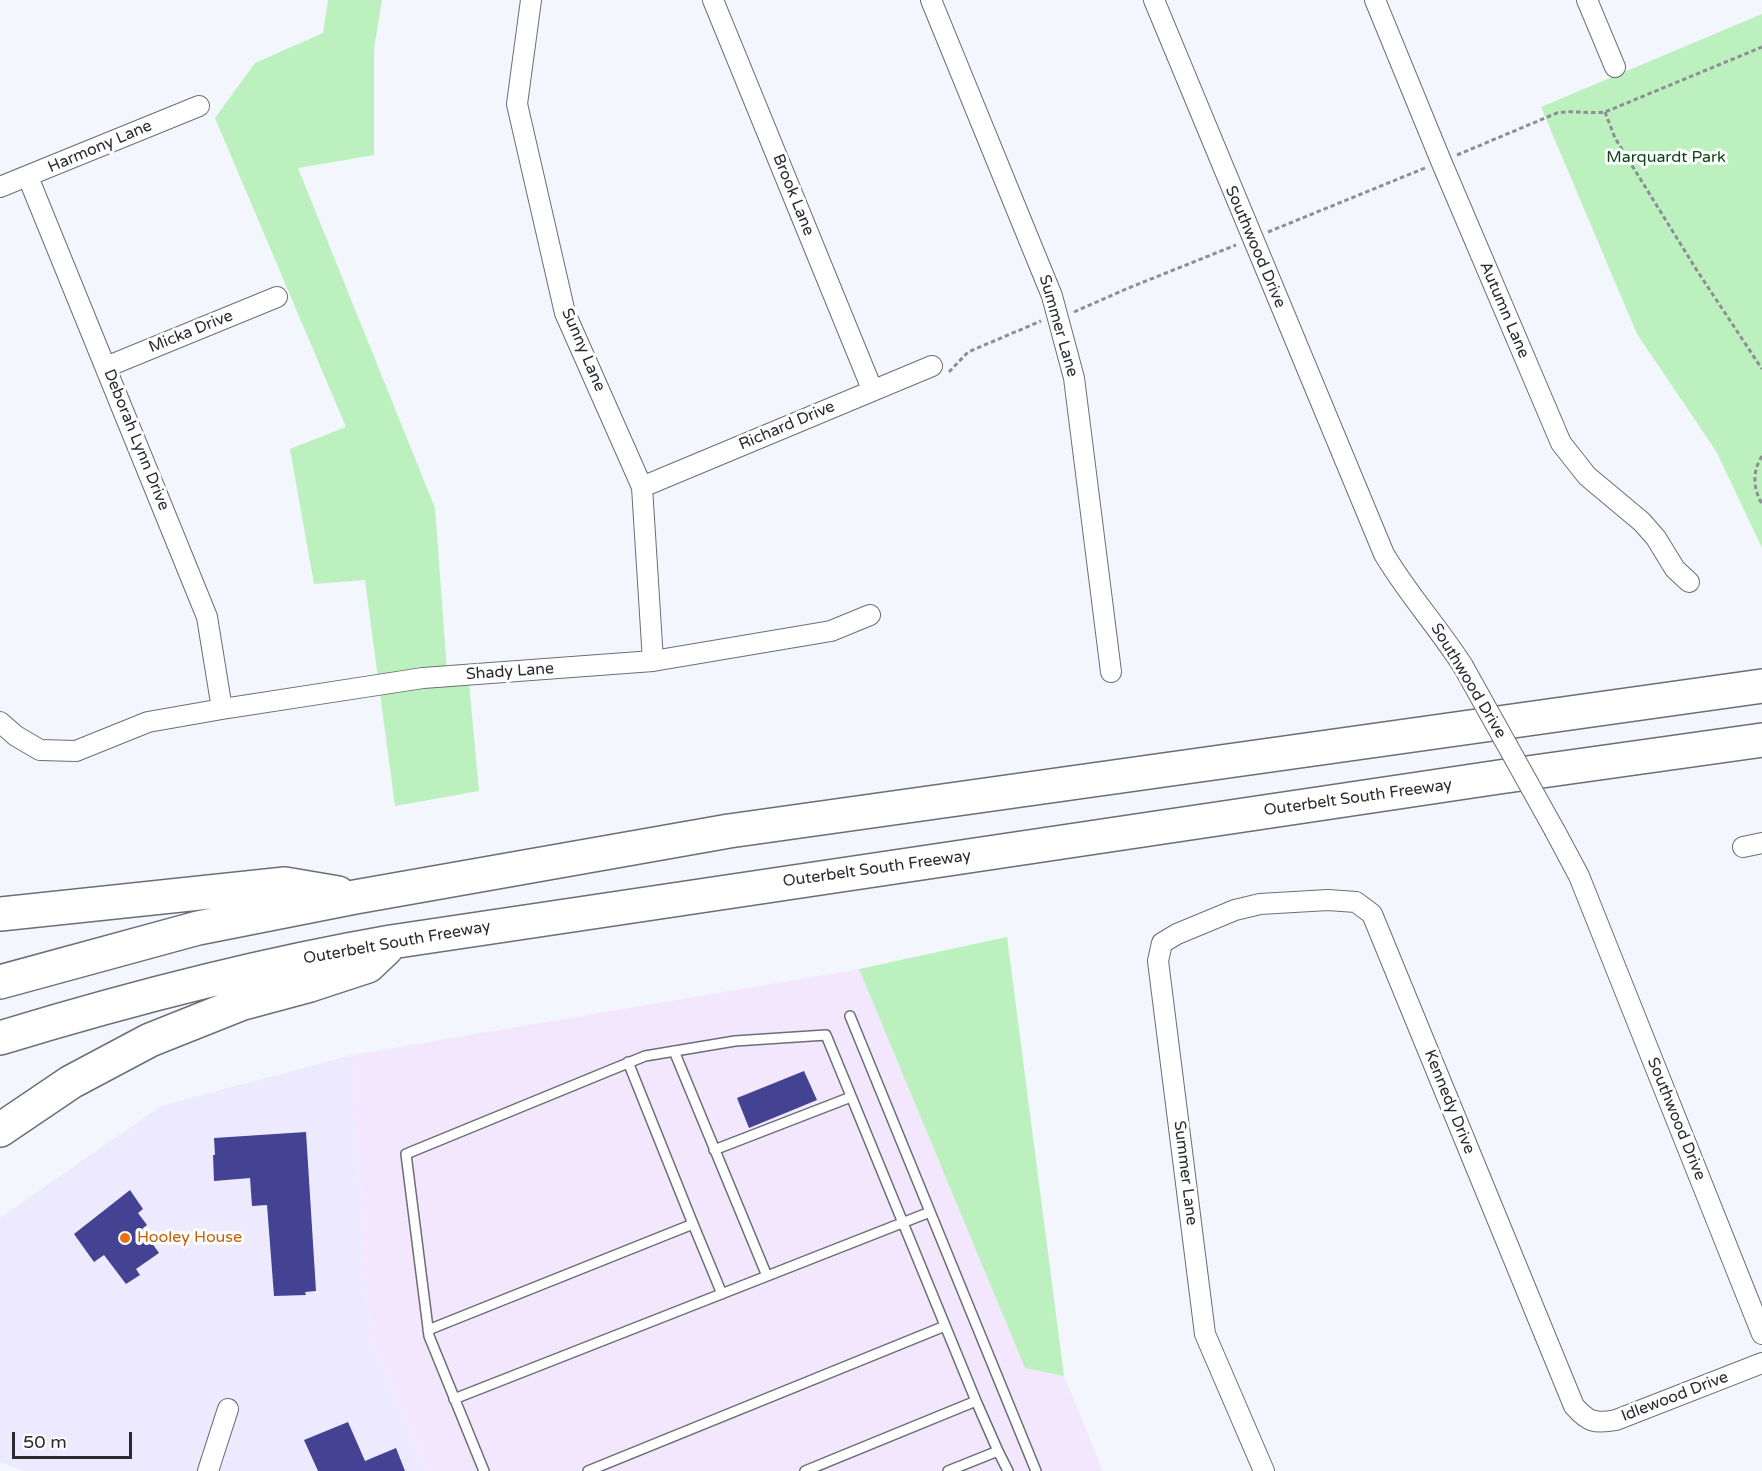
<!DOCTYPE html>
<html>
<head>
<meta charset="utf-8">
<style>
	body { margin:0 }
	#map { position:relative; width:1762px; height:1471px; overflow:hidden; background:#f3f6fd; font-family:"Varela Round",sans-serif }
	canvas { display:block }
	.scale { position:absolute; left:12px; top:1432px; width:120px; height:27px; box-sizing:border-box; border:3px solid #2a2b2e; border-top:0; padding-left:8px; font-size:18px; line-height:21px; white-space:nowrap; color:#2a2b2e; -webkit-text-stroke:4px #fff; paint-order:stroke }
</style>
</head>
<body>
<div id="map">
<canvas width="1762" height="1471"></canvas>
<div class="scale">50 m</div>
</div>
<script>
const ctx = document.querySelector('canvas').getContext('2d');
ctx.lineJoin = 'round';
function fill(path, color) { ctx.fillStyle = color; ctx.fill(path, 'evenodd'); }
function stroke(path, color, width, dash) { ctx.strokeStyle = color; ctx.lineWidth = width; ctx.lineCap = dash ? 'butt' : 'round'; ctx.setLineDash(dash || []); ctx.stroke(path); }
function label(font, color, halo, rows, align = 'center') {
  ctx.font = font + ' "Varela Round",sans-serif'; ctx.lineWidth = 6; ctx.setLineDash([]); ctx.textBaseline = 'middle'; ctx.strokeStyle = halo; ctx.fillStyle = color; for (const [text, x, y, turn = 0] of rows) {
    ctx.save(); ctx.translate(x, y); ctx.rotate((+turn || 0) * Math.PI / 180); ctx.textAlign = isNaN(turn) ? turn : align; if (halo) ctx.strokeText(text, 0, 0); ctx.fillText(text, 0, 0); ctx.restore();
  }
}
const commercial = new Path2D(`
	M352,1055L370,1339L428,1471H25L0,1462V1218L161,1106Z`);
const industrial = new Path2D(`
	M859,969L1025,1368L1064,1376L1103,1471H428L370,1339L352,1055Z`);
const green = new Path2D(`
	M328,0H382L374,49V155L298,168L435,508L448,685L469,683L479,791L395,806L365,580L314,584L290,449L346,427L215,118L255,63L323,33Z
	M1762,14V548L1716,451L1637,334L1541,107Z
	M1007,937L1064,1376L1025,1368L859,969Z`);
const building = new Path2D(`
	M804,1071L817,1100L749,1128L737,1098Z
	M306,1132L316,1291L305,1292L306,1295L274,1296L267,1205L252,1206L250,1178L214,1181L213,1155H215L214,1138Z
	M130,1190L143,1209L138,1213L147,1225L142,1229L159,1253L136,1269L140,1275L126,1284L104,1255L94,1262L74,1234Z
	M348,1422L365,1461L396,1448L405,1471H318L304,1440Z`);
const path = new Path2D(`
	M1605,112L1615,138L1696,269L1762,369
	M1457,155L1557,113C1573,110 1589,114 1605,112L1762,47
	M1268,232L1425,168
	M1074,312L1126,289L1236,245
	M949,372L968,352L1041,321
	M1762,456C1752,472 1753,488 1762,504`);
const service = new Path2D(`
	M850,1016L1036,1471
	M674,1051L767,1276
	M714,1150L851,1097
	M693,1224L722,1294
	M428,1330L693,1224L628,1062
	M454,1399L930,1212
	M998,1451L1008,1471
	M484,1471L429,1336L406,1154L645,1056L735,1041L826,1035L976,1401L805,1471
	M588,1471L945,1326
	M948,1471L998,1451L976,1401`);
const minor = new Path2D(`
	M531,0L517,104L565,313L642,487L653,661
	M713,0L872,389
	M931,0L1052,296L1074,378L1111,672
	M1154,0L1384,554C1407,593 1438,627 1463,666
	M1375,0L1441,161L1561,443L1587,476L1642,522L1656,538L1675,569L1689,582
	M1587,0L1615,67
	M28,177L207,617L222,709
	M0,187L199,106
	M106,367L277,297
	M642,487L932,366
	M0,722L16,736L40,750L76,751L148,722L222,709L423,678L653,661L831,631L870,615
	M1555,831L1579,876L1762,1334
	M1743,847L1762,843
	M208,1471L228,1409
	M1264,1471L1205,1334L1158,961L1162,943L1177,934L1235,910L1260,904L1328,900L1356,902L1372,914L1574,1406C1588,1422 1595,1424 1616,1420L1762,1363`);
const motorway = new Path2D(`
	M0,914L285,884L338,893
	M0,982L198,928L355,897L729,831L1762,686
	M0,1038C128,999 259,965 391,942L1499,777L1762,740
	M0,1130L71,1082L150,1040L243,1003L310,985L368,966L386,949`);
const minorBridge = new Path2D(`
	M1463,666L1555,831`);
const markers = [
	[125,1238,6,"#e8710a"]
];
const streetNames = [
	["Harmony Lane",100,147,-23],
	["Brook Lane",793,195,68],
	["Southwood Drive",1255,247,67],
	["Autumn Lane",1504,310,67],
	["Summer Lane",1058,326,74],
	["Micka Drive",191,332,-22],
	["Sunny Lane",583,350,67],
	["Richard Drive",787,426,-23],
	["Deborah Lynn Drive",136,440,68],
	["Shady Lane",510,672,-4],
	["Southwood Drive",1468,681,59],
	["Outerbelt South Freeway",1358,798,-8],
	["Outerbelt South Freeway",877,869,-8],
	["Outerbelt South Freeway",397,943,-10],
	["Kennedy Drive",1449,1102,68],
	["Southwood Drive",1676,1119,68],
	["Summer Lane",1185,1173,83],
	["Idlewood Drive",1675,1397,-21]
];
const parkNames = [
	["Marquardt Park",1666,158]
];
const foodNames = [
	["Hooley House",137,1238]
];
fill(commercial, '#ede9ff');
fill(industrial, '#f2e7fc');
fill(green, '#bcf0be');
fill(building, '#444292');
stroke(service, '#6b6e74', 12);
stroke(minor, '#6b6e74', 22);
stroke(motorway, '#6b6e74', 36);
stroke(path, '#8d8f94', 3, [4.5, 3]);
stroke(service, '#fff', 9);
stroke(minor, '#fff', 20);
stroke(motorway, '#fff', 33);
stroke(minorBridge, '#6b6e74', 22, []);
stroke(minorBridge, '#fff', 20);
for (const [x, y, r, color] of markers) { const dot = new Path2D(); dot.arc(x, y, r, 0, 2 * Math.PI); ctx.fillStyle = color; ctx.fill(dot); stroke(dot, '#fff', 2); }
label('16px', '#2a2b2e', '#fff', streetNames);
label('16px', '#0b4516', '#fff', parkNames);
label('16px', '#c56008', '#fff', foodNames, 'left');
</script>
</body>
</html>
